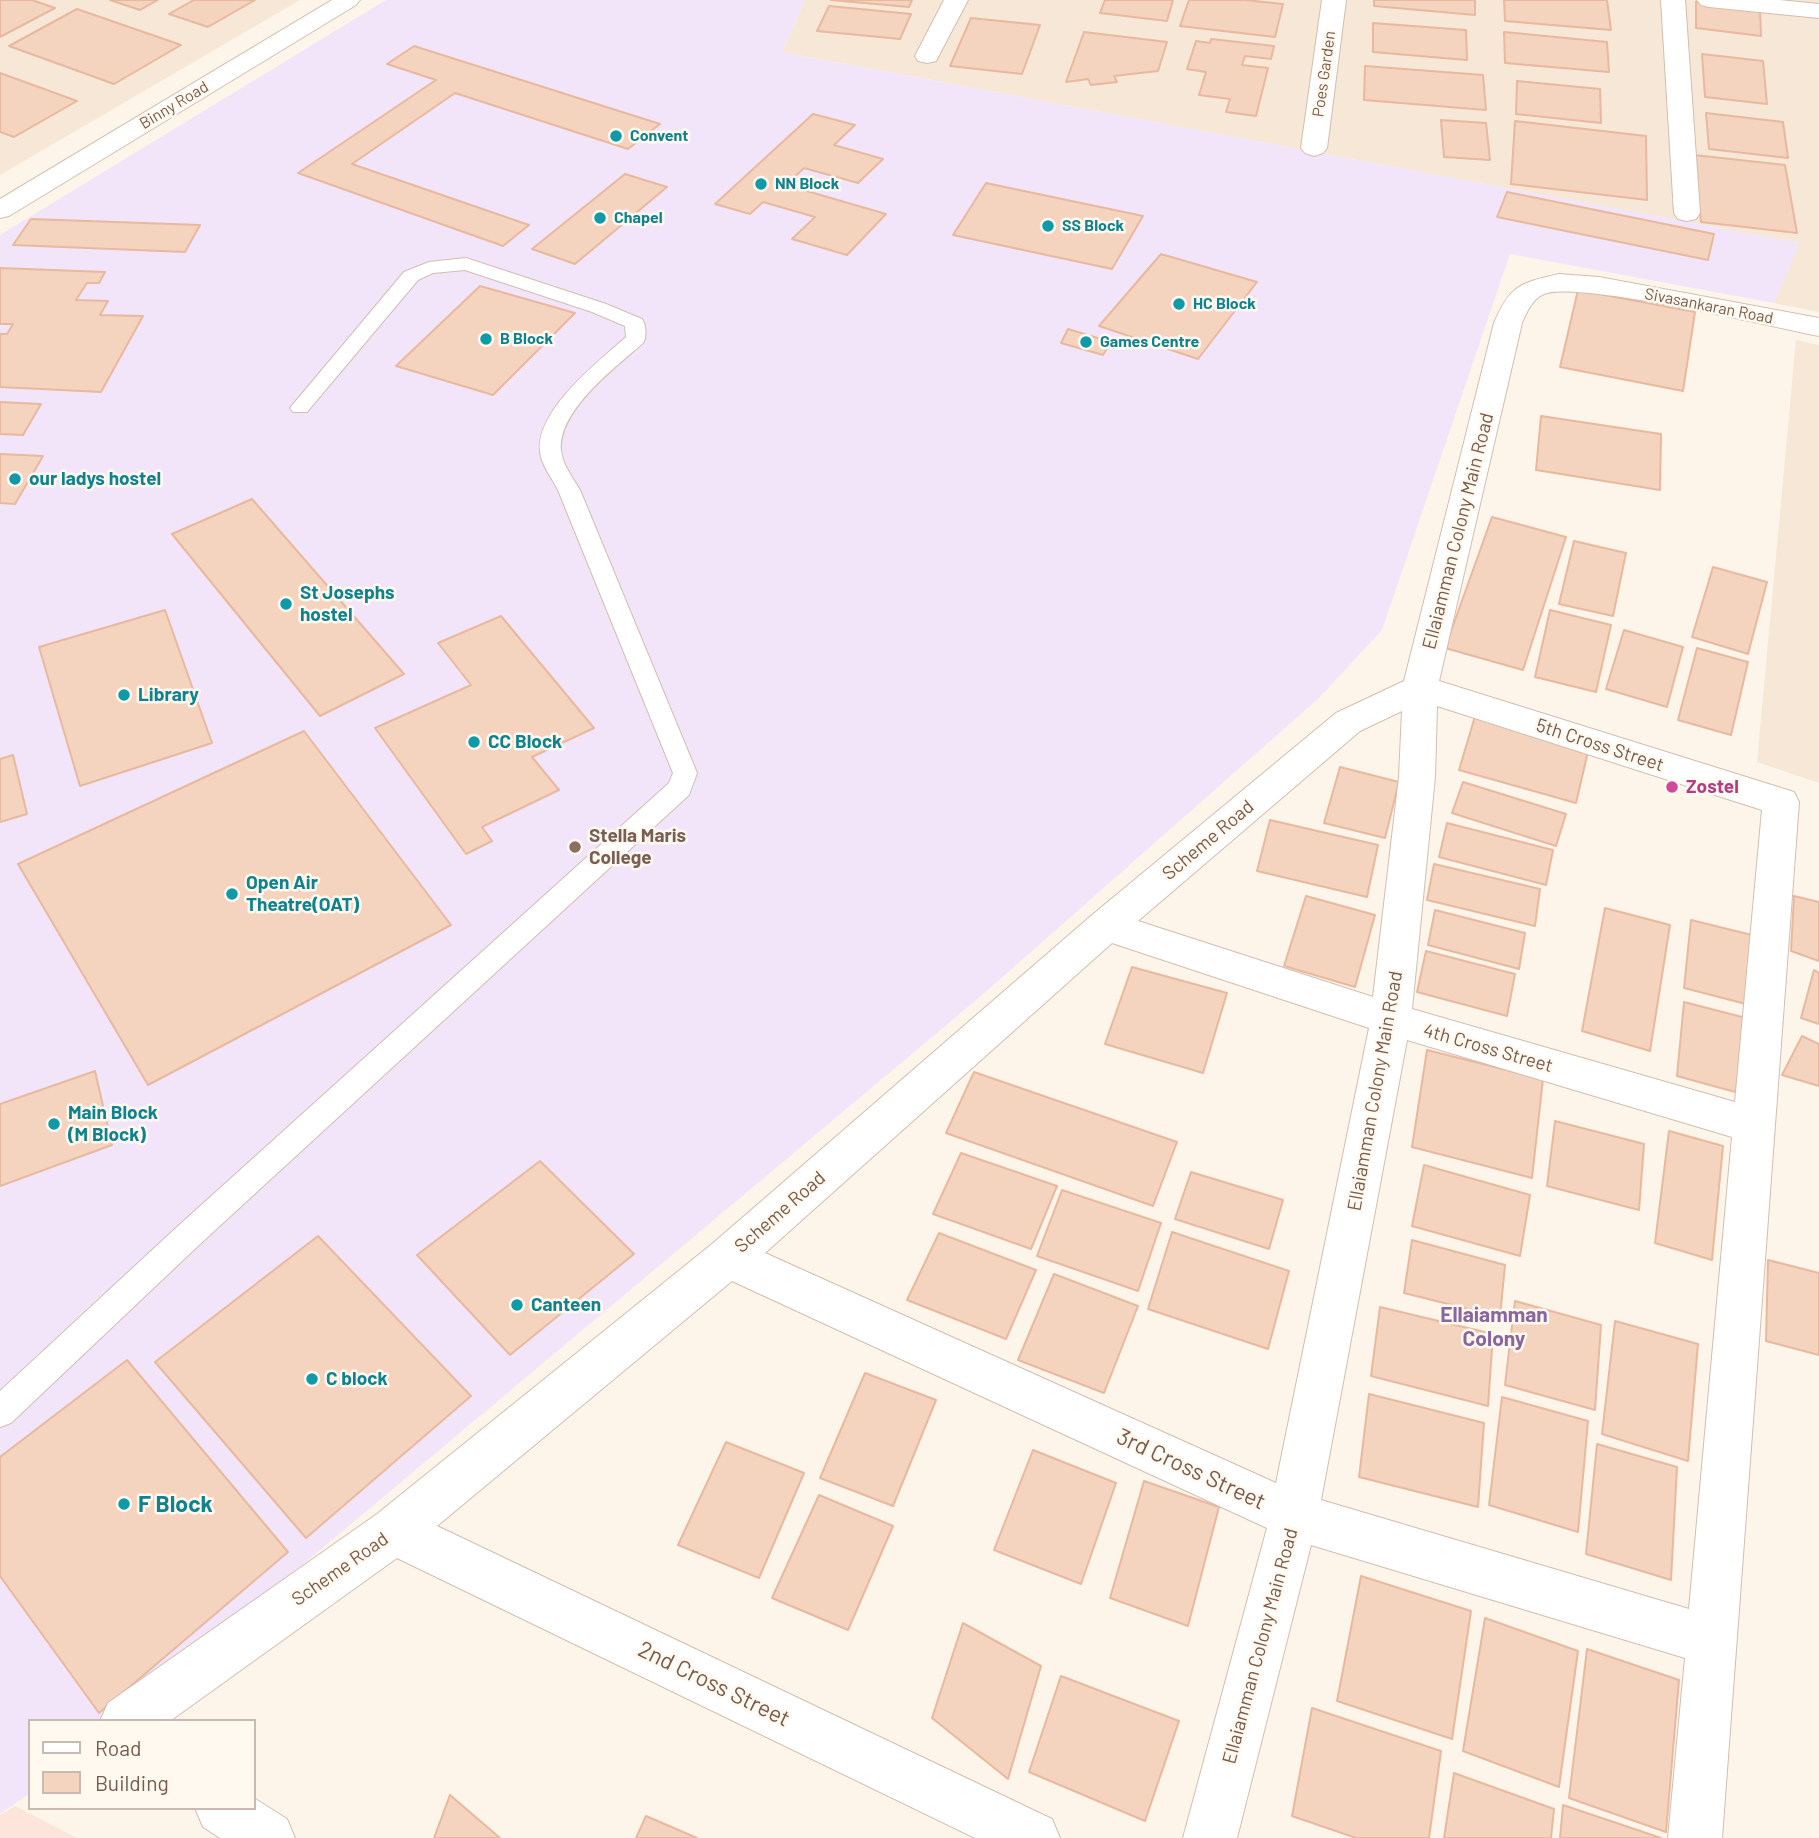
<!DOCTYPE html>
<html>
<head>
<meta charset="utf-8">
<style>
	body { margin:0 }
	#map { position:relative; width:1819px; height:1838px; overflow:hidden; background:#fdf5e9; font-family:Barlow,sans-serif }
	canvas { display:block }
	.legend { position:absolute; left:28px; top:1719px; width:228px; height:91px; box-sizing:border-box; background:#fff9f0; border:2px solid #cab9ae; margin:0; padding:9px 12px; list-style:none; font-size:21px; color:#7a5a4a }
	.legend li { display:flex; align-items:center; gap:14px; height:35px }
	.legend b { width:35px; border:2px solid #cab9ae }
</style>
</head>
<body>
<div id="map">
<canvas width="1819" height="1838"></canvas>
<ul class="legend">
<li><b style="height:9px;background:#fff"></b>Road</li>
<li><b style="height:19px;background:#f4d3bf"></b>Building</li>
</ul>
</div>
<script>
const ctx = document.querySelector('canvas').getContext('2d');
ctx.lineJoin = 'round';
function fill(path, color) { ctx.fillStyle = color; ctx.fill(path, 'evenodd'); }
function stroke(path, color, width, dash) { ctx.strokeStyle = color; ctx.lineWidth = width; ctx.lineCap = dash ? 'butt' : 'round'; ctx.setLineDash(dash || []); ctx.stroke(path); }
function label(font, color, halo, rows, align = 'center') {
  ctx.font = font + ' Barlow,sans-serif'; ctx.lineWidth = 5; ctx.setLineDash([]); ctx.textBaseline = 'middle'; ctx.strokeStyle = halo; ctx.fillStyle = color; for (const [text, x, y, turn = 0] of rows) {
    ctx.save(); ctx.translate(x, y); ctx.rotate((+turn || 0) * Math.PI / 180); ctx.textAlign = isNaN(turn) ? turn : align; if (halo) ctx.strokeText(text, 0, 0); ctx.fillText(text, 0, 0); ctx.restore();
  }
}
const residential = new Path2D(`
	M0,0H300L0,175Z
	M805,0H1819V312L1774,303L1799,243L782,52Z
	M1796,340L1819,345V783L1757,762Z`);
const commercial = new Path2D(`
	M15,1806L77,1838H0V1815Z`);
const education = new Path2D(`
	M386,0H805L782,52L1800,243L1774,303L1510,254L1382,630L1319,698L981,996L116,1721H30V1793L0,1814V235Z`);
const building = new Path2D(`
	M0,0H32L55,8L0,37Z
	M110,0H158L140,10Z
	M194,0H255L208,27L169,14Z
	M831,0H912L909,7Z
	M1105,0H1173L1167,21L1100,13Z
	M1189,0H1245L1283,4L1275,37L1180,26Z
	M1374,0H1475V15L1374,6Z
	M1504,0H1607L1611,30L1505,21Z
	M1696,2L1760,10L1761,36L1696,28Z
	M829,6L911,14L900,39L817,31Z
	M77,9L181,45L114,84L9,46Z
	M971,18L1040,25L1022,74L950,66Z
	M1373,23L1466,30L1467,60L1373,52Z
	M1084,32L1167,42L1158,71L1114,76L1117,82L1091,85L1088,79L1066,82Z
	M1504,32L1607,42L1609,72L1505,63Z
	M1211,39L1274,46L1271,59L1245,56L1242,65L1268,68L1256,116L1226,112L1230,99L1199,95L1206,72L1187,69L1196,41L1210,43Z
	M414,46L660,124L628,149L455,93L352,164L529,225L503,246L298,173L436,80L387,64Z
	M1702,54L1763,61L1767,104L1705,97Z
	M1365,66L1483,75L1486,110L1364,100Z
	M0,73L77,101L14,137L0,132Z
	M1517,81L1600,89L1601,123L1516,114Z
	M1706,113L1783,122L1788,158L1709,149Z
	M813,114L855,125L834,145L883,159L858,183L804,168L786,185L886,214L847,255L792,239L815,217L763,202L750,214L715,204Z
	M1441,120L1486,123L1490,160L1444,157Z
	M1515,121L1646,136L1647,200L1511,184Z
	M1694,155L1785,165L1797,233L1701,222Z
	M625,174L667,187L575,264L532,249Z
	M986,183L1143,216L1112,269L953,235Z
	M1507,192L1714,234L1708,260L1497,217Z
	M31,219L200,225L185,252L13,245Z
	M1161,254L1257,282L1198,359L1099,326Z
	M0,268L105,272L99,283H87L76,300L108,301L100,315L143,316L101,392L0,387V334H7L13,324H0Z
	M480,286L575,313L493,395L396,366Z
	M1578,290L1695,312L1683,391L1560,367Z
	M1068,329L1111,342L1103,355L1061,343Z
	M0,402L41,404L23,435L0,434Z
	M1541,416L1661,434L1660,490L1536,470Z
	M0,454L43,456L15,504L0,503Z
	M252,499L404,674L320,716L172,534Z
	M1492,517L1566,537L1523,670L1445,648Z
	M1574,541L1626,553L1613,616L1559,604Z
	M1713,567L1767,582L1748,654L1692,637Z
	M165,610L212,743L80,786L39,647Z
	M1550,610L1611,625L1596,692L1535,677Z
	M501,616L594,728L532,757L559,790L482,827L492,841L466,854L375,728L471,685L438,643Z
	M1624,630L1683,647L1667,707L1606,689Z
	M1697,648L1748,662L1731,735L1678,720Z
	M1476,713L1590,743L1576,803L1459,770Z
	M304,731L451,925L148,1085L18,864Z
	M13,755L27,814L0,822V759Z
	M1340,767L1399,782L1385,838L1324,823Z
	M1463,782L1566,814L1556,846L1452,813Z
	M1270,820L1378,845L1367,897L1257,871Z
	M1447,823L1553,850L1546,885L1439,857Z
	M1434,864L1540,889L1535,926L1427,900Z
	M1306,896L1375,915L1355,987L1284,966Z
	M1794,896L1819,902V961L1791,951Z
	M1605,908L1670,925L1650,1051L1582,1031Z
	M1435,910L1525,933L1519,969L1428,945Z
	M1691,920L1752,935L1746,1004L1684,988Z
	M1426,951L1515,974L1507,1016L1417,992Z
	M1132,967L1227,993L1203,1073L1105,1044Z
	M1814,970L1819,973V1024L1801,1018Z
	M1684,1002L1746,1018L1739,1093L1677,1076Z
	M1802,1036L1819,1044V1086L1782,1075Z
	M1427,1050L1543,1079L1532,1178L1412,1147Z
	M95,1071L112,1145L0,1186V1104Z
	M974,1072L1177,1142L1153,1206L946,1133Z
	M1555,1121L1644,1144L1639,1210L1547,1186Z
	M1669,1131L1723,1146L1712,1260L1655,1243Z
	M961,1153L1057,1186L1031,1249L933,1214Z
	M540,1161L634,1254L510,1355L417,1255Z
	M1424,1165L1530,1195L1520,1256L1412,1226Z
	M1191,1172L1283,1200L1269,1249L1175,1219Z
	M1062,1190L1161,1223L1138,1291L1037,1256Z
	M1172,1232L1289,1271L1268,1349L1148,1309Z
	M939,1233L1036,1270L1006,1339L907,1300Z
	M318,1236L471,1396L306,1538L155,1362Z
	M1412,1240L1505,1265L1500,1317L1404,1293Z
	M1768,1260L1819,1273V1355L1766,1341Z
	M1054,1274L1138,1306L1104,1393L1018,1360Z
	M1515,1301L1601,1325L1595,1410L1505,1385Z
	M1380,1307L1493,1334L1488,1406L1371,1376Z
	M1615,1321L1698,1344L1688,1461L1602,1434Z
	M127,1360L288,1552L99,1713L0,1576V1457Z
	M865,1373L936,1400L893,1506L820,1478Z
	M1369,1394L1484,1423L1478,1507L1359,1477Z
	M1502,1397L1588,1421L1578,1532L1489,1505Z
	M726,1442L804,1473L759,1578L678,1545Z
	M1597,1444L1677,1467L1671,1580L1586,1554Z
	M1033,1450L1116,1483L1081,1584L994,1550Z
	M1144,1481L1219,1507L1188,1626L1110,1598Z
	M819,1495L893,1526L848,1630L772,1598Z
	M1361,1576L1471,1611L1452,1739L1337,1701Z
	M1485,1618L1578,1651L1559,1787L1463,1751Z
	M963,1623L1041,1666L1008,1779L932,1718Z
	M1587,1649L1679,1680L1666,1832L1569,1798Z
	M1061,1676L1179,1721L1145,1821L1029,1772Z
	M1312,1708L1441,1751L1429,1838H1356L1292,1816Z
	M1454,1773L1554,1809L1551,1838H1444Z
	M450,1795L500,1838H434Z
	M1563,1805L1661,1838H1560Z
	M646,1816L697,1838H636Z`);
const lane = new Path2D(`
	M466,258L606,304L642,319C646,325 647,337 643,343C616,367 558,410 561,450C562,464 573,478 580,490L697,773L689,795L199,1245L11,1423L0,1427V1391L177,1227L669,783L673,773L558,490C552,478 541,465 540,451C536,410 598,362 626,337L625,326L592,312L465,270L433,273L418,280L307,412H293L290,408L404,272L429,262Z`);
const street = new Path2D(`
	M332,0H360L356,5L9,216L0,218V199Z
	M944,0H968L936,61L927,63L918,61L915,56Z
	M1322,0H1346L1327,148L1323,153L1314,156L1305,153L1301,148Z
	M1661,0H1685L1700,213L1696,219L1687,221L1678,219L1674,213Z
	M1697,0H1779L1819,4V18L1709,7L1701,5Z
	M1559,274L1599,277L1819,318V336C1774,327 1575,280 1544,294C1532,299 1527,312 1522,323L1439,681L1794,792L1799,802L1722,1838H1668L1685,1658L1311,1545L1237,1838H1183L1267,1528L732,1281L437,1526L1052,1819L1060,1838H975L397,1558L170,1721H100L108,1703L377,1514L712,1244L1092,915L1336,713L1404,681L1494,323C1510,285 1520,283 1559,274ZM1437,706L1762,810L1735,1102L1412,1009L1435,777ZM1402,711L1399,777L1373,997L1138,921L1360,731ZM1112,943L1369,1028L1276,1483L765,1253ZM1407,1040L1732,1137L1689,1609L1321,1500Z
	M254,1798L287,1819L295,1838H220L203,1827L195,1808H254Z`);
const markers = [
	[616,136,7,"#0f9aa8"],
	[761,184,7,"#0f9aa8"],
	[600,218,7,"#0f9aa8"],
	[1048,226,7,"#0f9aa8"],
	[1179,304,7,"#0f9aa8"],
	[486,339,7,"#0f9aa8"],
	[1086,342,7,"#0f9aa8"],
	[15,479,7,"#0f9aa8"],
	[286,604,7,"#0f9aa8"],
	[124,695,7,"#0f9aa8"],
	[474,742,7,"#0f9aa8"],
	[1672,787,7,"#d1479c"],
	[575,847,7,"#8d6e63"],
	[232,894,7,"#0f9aa8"],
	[54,1124,7,"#0f9aa8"],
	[517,1305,7,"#0f9aa8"],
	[312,1379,7,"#0f9aa8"],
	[124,1504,7,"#0f9aa8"]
];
const farStreetnames = [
	["Poes Garden",1324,74,-82],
	["Binny Road",174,105,-31],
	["Sivasankaran Road",1709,306,11]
];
const farCulturenames = [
	["Convent",630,136],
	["NN Block",775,184],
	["Chapel",614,218],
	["SS Block",1062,226],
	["HC Block",1193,304],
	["B Block",500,339],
	["Games Centre",1100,342]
];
const cultureNames = [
	["our ladys hostel",29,479],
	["St Josephs",300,593],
	["hostel",300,615],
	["Library",138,695],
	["CC Block",488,742],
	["Open Air",246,883],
	["Theatre(OAT)",246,905],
	["Main Block",68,1113],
	["(M Block)",68,1135],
	["Canteen",531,1305],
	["C block",326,1379]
];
const streetNames = [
	["Ellaiamman Colony Main Road",1458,531,-76],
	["5th Cross Street",1600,745,18],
	["Scheme Road",1208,840,-40],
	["4th Cross Street",1488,1048,16],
	["Ellaiamman Colony Main Road",1375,1091,-80],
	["Scheme Road",780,1212,-41],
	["Scheme Road",340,1569,-35],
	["Ellaiamman Colony Main Road",1260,1646,-75]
];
const hotelNames = [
	["Zostel",1686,787]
];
const educationNames = [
	["Stella Maris",589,836],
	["College",589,858]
];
const neighbourhoodNames = [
	["Ellaiamman",1494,1315],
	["Colony",1494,1339]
];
const nearStreetnames = [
	["3rd Cross Street",1191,1469,25],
	["2nd Cross Street",714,1684,26]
];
const nearCulturenames = [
	["F Block",138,1504]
];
fill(residential, '#f6e7d6');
fill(commercial, '#fee5dc');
fill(education, '#f2e5fa');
fill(building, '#f4d3bf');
stroke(building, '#e8b99e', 2);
stroke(lane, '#d3beb0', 2);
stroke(street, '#d3beb0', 2);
fill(lane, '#fff');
fill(street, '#fff');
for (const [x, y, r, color] of markers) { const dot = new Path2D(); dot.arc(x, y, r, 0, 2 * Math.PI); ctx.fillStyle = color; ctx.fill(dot); stroke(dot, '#fff9f0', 2.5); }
label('16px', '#7a5a4a', '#fff9f0', farStreetnames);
label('bold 16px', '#0d838f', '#fff9f0', farCulturenames, 'left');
label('bold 19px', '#0d838f', '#fff9f0', cultureNames, 'left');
label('19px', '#7a5a4a', '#fff9f0', streetNames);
label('bold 19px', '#b23c85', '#fff9f0', hotelNames, 'left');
label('bold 19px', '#785e54', '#fff9f0', educationNames, 'left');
label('bold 21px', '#89669d', '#fff9f0', neighbourhoodNames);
label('23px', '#7a5a4a', '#fff9f0', nearStreetnames);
label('bold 23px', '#0d838f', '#fff9f0', nearCulturenames, 'left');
</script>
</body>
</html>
